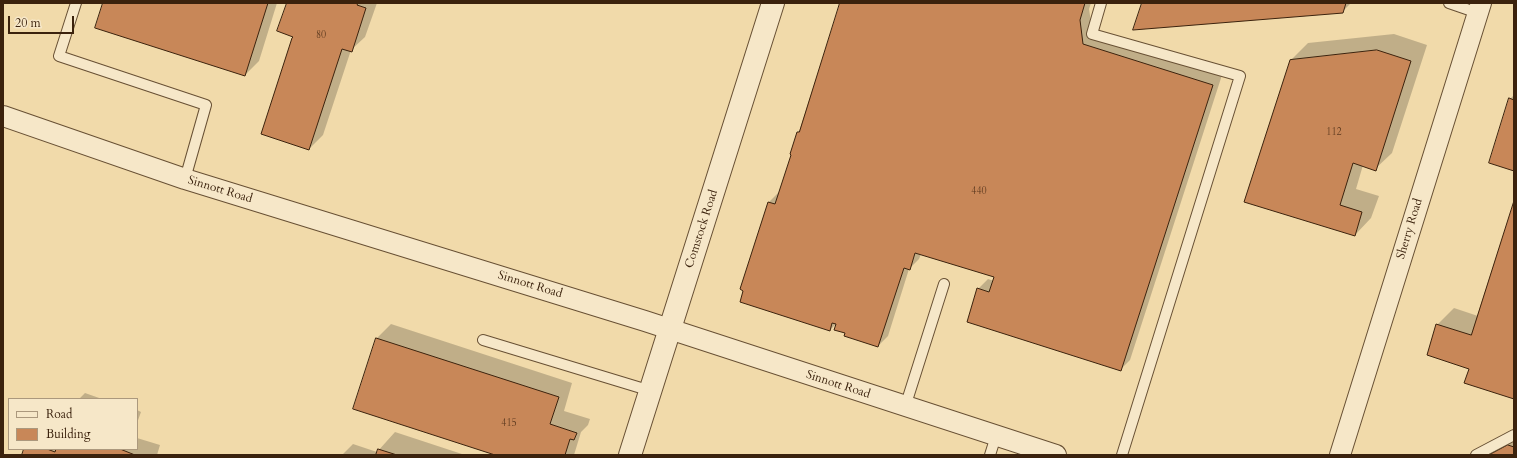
<!DOCTYPE html>
<html>
<head>
<meta charset="utf-8">
<style>
	body { margin:0 }
	#map { position:relative; width:1517px; height:458px; overflow:hidden; background:#f1daaa; font-family:Cardo,serif }
	canvas { display:block }
	.frame { position:absolute; inset:0; border:4px solid #3b220d; pointer-events:none }
	.legend { position:absolute; left:8px; top:398px; width:130px; height:52px; box-sizing:border-box; background:#f6e7c8; border:1px solid #ab987d; margin:0; padding:5px 7px; list-style:none; font-size:12px; color:#3b220d }
	.legend li { display:flex; align-items:center; gap:8px; height:20px }
	.legend b { width:20px; border:1px solid #ab987d }
	.scale { position:absolute; left:8px; top:16px; width:66px; height:18px; box-sizing:border-box; border:2px solid #3b220d; border-top:0; padding-left:5px; font-size:12px; line-height:14px; white-space:nowrap; color:#3b220d; -webkit-text-stroke:3px #f6e7c8; paint-order:stroke }
</style>
</head>
<body>
<div id="map">
<canvas width="1517" height="458"></canvas>
<div class="frame"></div>
<ul class="legend">
<li><b style="height:5px;background:#f6e7c8"></b>Road</li>
<li><b style="height:11px;background:#c88758"></b>Building</li>
</ul>
<div class="scale">20 m</div>
</div>
<script>
const ctx = document.querySelector('canvas').getContext('2d');
ctx.lineJoin = 'round';
function fill(path, color) { ctx.fillStyle = color; ctx.fill(path, 'evenodd'); }
function stroke(path, color, width, dash) { ctx.strokeStyle = color; ctx.lineWidth = width; ctx.lineCap = dash ? 'butt' : 'round'; ctx.setLineDash(dash || []); ctx.stroke(path); }
function label(font, color, halo, rows, align = 'center') {
  ctx.font = font + ' Cardo,serif'; ctx.lineWidth = 3.5; ctx.setLineDash([]); ctx.textBaseline = 'middle'; ctx.strokeStyle = halo; ctx.fillStyle = color; for (const [text, x, y, turn = 0] of rows) {
    ctx.save(); ctx.translate(x, y); ctx.rotate((+turn || 0) * Math.PI / 180); ctx.textAlign = isNaN(turn) ? turn : align; if (halo) ctx.strokeText(text, 0, 0); ctx.fillText(text, 0, 0); ctx.restore();
  }
}
const shadow = new Path2D(`
	M104,3H277L259,61L245,75Z
	M288,3H377L365,37L351,50L323,135L309,149L294,36Z
	M841,3H1091L1089,9L1093,35L1222,75L1130,360L1120,370L978,289L988,279L994,281L995,277L921,254L919,259L909,269L888,336L878,346L846,332L838,322L830,330L769,202L778,193H780L798,132L801,129Z
	M1143,3H1351L1342,12Z
	M1394,34L1427,45L1392,153L1375,169L1363,165L1356,189L1379,196L1371,218L1355,235L1245,201L1291,60L1308,43Z
	M1514,95V170L1510,99Z
	M1514,204V398L1470,368L1437,325L1454,308L1478,316Z
	M391,324L572,383L564,411L590,419L588,425L581,432L574,455H498L354,408L377,338Z
	M85,393L102,399H79Z
	M137,410L141,412L137,423Z
	M395,432L465,455H342L353,444L377,452Z
	M1514,435V455H1476Z
	M137,438L160,445L157,455H23L25,449H137Z`);
const building = new Path2D(`
	M103,3H268L245,76L95,28Z
	M287,3H358L357,5L366,8L352,52L342,49L309,150L261,134L292,38L293,37L277,31Z
	M840,3H1085L1080,20L1083,44L1213,85L1121,371L967,322L977,288L989,292L994,277L915,253L910,270L904,268L878,347L844,336L845,333L834,330L836,324L832,323L830,331L740,302L743,291L740,289L768,202L775,204L791,155L790,154L797,132H799Z
	M1142,3H1346L1343,13L1133,30Z
	M1377,50L1411,61L1376,171L1353,163L1340,205L1362,212L1355,236L1244,202L1290,60Z
	M1509,98L1514,100V171L1489,163Z
	M1514,201V399L1464,383L1469,369L1427,355L1436,324L1471,335Z
	M376,338L559,397L550,424L577,433L574,440L570,439L565,455H495L353,409Z
	M1508,445L1514,447V455H1489Z
	M24,449H47L55,452L56,449H120L135,455H22Z
	M378,449L397,455H376Z`);
const service = new Path2D(`
	M76,3L59,56L206,105L185,179
	M1101,3L1092,34L1240,76L1122,455
	M1449,3L1478,13
	M483,340L651,391
	M905,407L944,284
	M990,455L996,436
	M1476,455L1514,435`);
const minor = new Path2D(`
	M3,116L185,179L645,321L1056,455
	M1340,455L1481,3`);
const tertiary = new Path2D(`
	M630,455L773,3`);
const numberNames = [
	["80",321,36],
	["112",1334,133],
	["440",979,192],
	["415",509,424]
];
const streetNames = [
	["Sinnott Road",220,190,17],
	["Comstock Road",702,229,-72],
	["Sherry Road",1410,229,-73],
	["Sinnott Road",530,285,17],
	["Sinnott Road",838,385,18]
];
fill(shadow, '#0003');
fill(building, '#c88758');
stroke(building, '#3b220d', 1);
stroke(service, '#685034', 12);
stroke(minor, '#685034', 22);
stroke(tertiary, '#685034', 24);
stroke(service, '#f6e7c8', 10);
stroke(minor, '#f6e7c8', 20);
stroke(tertiary, '#f6e7c8', 22);
label('10px', '#5e3b20', null, numberNames);
label('12px', '#3b220d', '#f6e7c8', streetNames);
</script>
</body>
</html>
